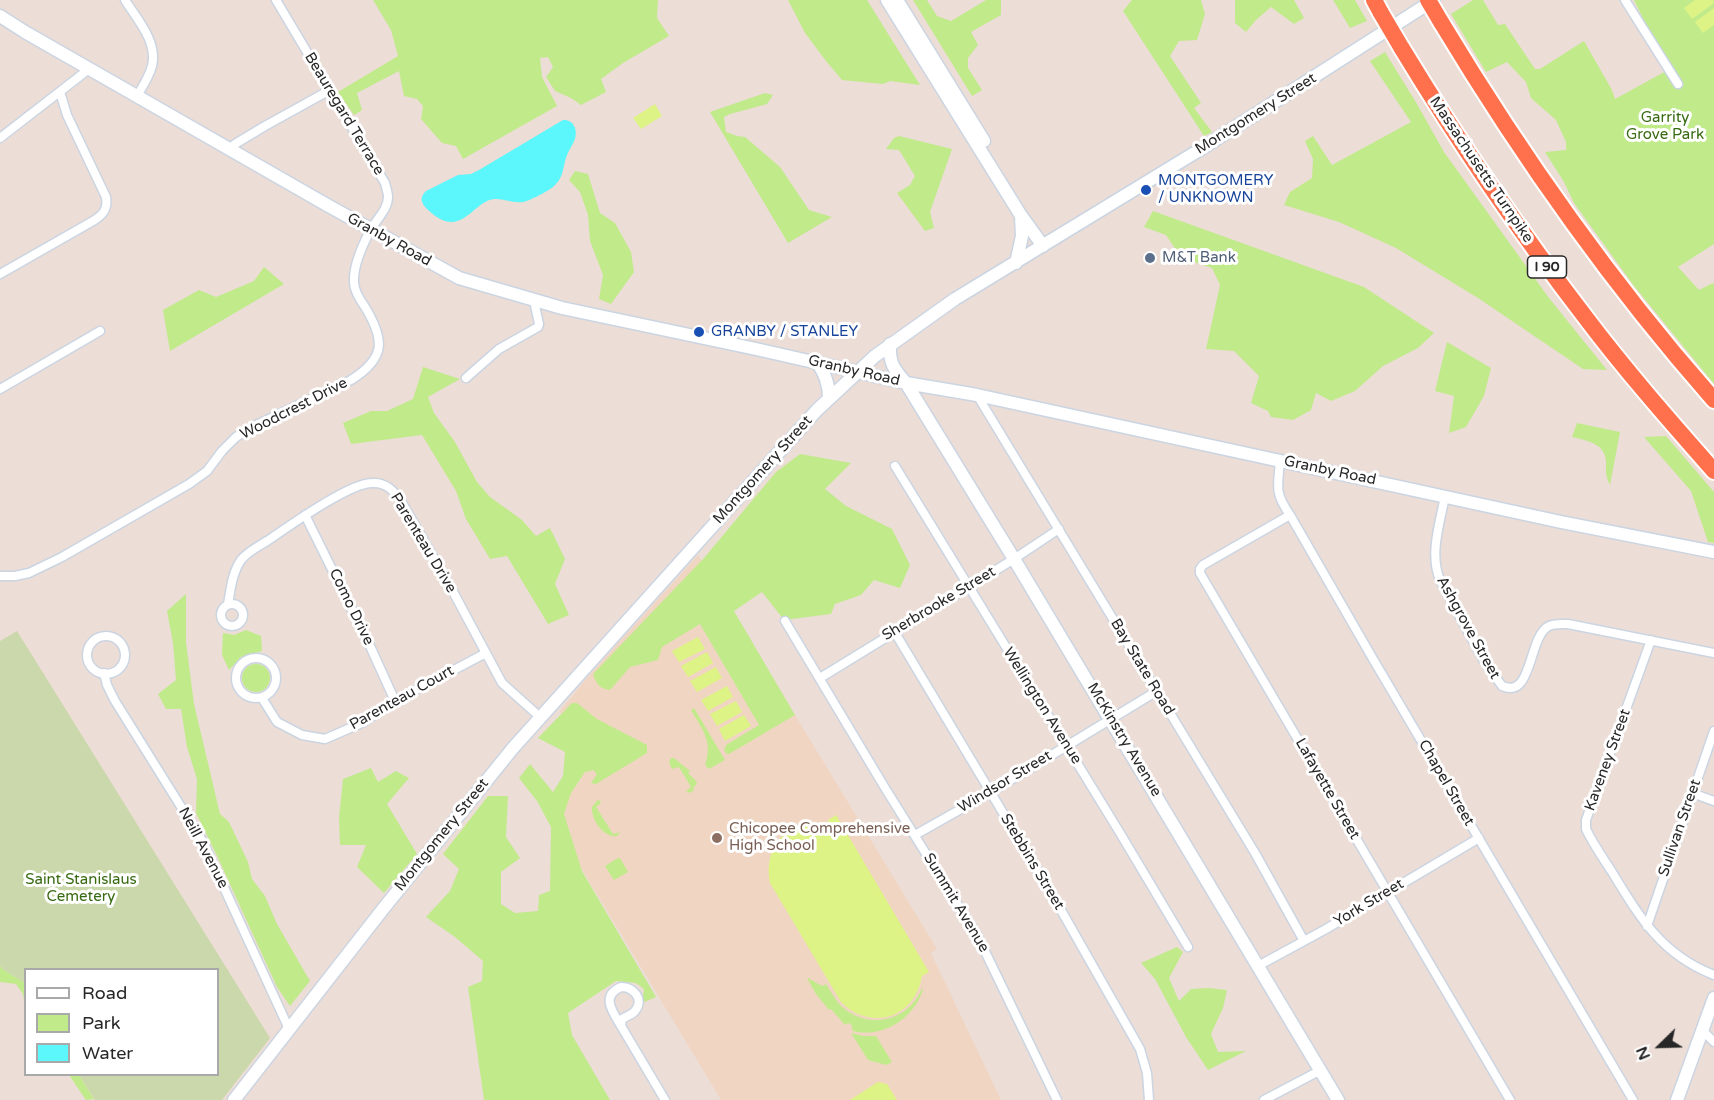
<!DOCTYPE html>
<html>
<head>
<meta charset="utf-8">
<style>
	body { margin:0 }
	#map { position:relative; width:1714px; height:1100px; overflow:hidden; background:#ecddd6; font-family:"Varela Round",sans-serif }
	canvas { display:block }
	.legend { position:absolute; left:24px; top:968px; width:195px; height:108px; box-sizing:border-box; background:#fff; border:2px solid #a9a9a9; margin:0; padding:8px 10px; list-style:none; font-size:18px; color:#272727 }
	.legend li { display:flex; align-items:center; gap:12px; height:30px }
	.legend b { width:30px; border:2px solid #a9a9a9 }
	.north { position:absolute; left:1630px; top:1016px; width:60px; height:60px; -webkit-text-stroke:4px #fff; paint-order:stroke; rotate:247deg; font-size:16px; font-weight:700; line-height:24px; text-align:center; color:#272727 }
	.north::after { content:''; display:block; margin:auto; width:21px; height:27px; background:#272727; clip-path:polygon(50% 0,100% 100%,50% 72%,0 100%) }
</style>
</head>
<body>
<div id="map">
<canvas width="1714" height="1100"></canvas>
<ul class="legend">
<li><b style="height:8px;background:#fff"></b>Road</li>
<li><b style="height:16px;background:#c1ea8b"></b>Park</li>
<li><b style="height:16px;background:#5bf7fc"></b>Water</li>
</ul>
<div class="north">N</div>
</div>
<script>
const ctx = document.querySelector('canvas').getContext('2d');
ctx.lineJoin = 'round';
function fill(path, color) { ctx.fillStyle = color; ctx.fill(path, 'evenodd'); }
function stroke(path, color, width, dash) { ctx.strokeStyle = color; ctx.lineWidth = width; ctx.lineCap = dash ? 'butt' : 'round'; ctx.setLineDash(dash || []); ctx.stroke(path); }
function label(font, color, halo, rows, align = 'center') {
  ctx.font = font + ' "Varela Round",sans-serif'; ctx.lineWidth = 6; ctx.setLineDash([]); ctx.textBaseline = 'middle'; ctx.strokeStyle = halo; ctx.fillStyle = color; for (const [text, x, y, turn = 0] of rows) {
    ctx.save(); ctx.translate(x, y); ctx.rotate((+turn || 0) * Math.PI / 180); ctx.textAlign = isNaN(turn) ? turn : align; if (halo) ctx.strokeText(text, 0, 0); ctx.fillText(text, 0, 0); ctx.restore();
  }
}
const education = new Path2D(`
	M698,555L937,949L931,953L1001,1100H721L542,803L581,781L560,711L593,671Z`);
const green = new Path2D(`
	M373,0H658L657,18L669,36L623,63L601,79L606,92L581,105L571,98L555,91L546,77L553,67L548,57L540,58L542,77L557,106L463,159L456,146L442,143L421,119L423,106L417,99L404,96L399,71L357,93L362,110L354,115L338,92L398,56L391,30Z
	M788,0H867L920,85L890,81L883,84L842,80L826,61L805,33Z
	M913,0H927L937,16L951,21L986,0H1001V15L971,32L978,45L968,58V68L982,90L972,96Z
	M1132,0H1201L1205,14L1197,40L1179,41L1170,56L1201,103L1194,108L1212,132L1204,136L1123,11Z
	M1235,0H1294L1304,18L1294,24L1271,7L1256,20L1246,32L1235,23Z
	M1333,0H1355L1367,21L1350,28Z
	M1473,0H1483L1498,25L1505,24L1535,69H1540L1584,41L1612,90L1615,99L1668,70L1634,0H1714V244L1678,267L1699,290L1713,283L1714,285V384L1634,286L1574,203L1564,182L1545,152L1566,150V142L1556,120L1531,98L1526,82L1507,62L1486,72L1451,14Z
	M1385,52L1417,104L1444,152L1549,298L1607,370L1583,369L1478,298L1396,248L1339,222L1284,205L1290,192L1312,178L1313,159L1305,141L1313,136L1332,165L1411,122L1370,61Z
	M765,93L773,95L767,104L730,114L724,117L726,132L737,136L745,137L780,167L809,210L832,217L788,243L710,112Z
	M899,136L952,149L930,212L934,228L925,231L897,193L910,185L915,176L899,150L886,149L894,138Z
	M575,171L588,174L600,213L615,223L631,252L634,272L611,304L599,299L603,275L590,241L588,215L580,192L569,180Z
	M1153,211L1364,287L1434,333L1418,348L1383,366L1355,391L1331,401L1316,393L1311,410L1293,420L1271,417L1268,411L1251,403L1259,376L1234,351L1206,349L1220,285L1212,268L1194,262L1186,265L1166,235L1144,227Z
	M264,267L284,284L170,351L163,310L199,290L216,297L254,281Z
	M1447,342L1491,368L1484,396L1466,427L1449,433L1454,396L1435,391Z
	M423,367L460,379L428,397L434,413L455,442L477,482L490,497L522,520L536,536L550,528L565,559L555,584L569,615L548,624L507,556L490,559L466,519L456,491L422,435L351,444L343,423L371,411H387L413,399Z
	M1577,423L1620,432L1610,485C1603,470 1608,468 1605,456C1601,442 1584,440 1572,437Z
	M1666,436L1714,492V543L1708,542L1691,491L1644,437Z
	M800,454L851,463L825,489L846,506L892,529L910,565L900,588L874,580L861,595L835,604L831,614L784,620L762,592L734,611L795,715L729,754H727L724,750L726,745L759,725L700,624L662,647L658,660L630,667L610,690C599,688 597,685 593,674L704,558L776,472Z
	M186,594V642L194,704L220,814L229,822L248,862L252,879L265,896L277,924L310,981L290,1006L277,987L218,858L196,813L197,779L187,747L181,709H166L158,694L176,680L173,643L167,611Z
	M246,630L261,636L262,651L241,657L229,670L222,655L223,633L234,635Z
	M242 678a14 14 0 1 1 28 0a14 14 0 1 1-28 0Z
	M572,703H577L597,719L647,745V753L596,784L591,783L597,774L593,770L585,772L571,793L564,814L582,871L656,997L642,1003L644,989L636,983L616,981L568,1013L572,1035L610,1100H484L468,987L482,981L483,961L455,937L426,917L450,891L459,869L443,854L488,796H508L506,837L520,858L501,872V904L515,913L538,911L539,895L550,891L551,827L537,801L519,778L530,764L553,792L563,776L565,752L538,738Z
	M694,708L725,760L709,769L705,765C713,741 703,731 691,710Z
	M671,758H674L690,771L688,773L696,781L697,784L693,788L694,790L690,793L686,791L691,787L679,767L672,769L669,762Z
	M371,768L378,782L396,771L409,778L387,804L417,854L384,893L357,867L366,845H340L339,817L343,779Z
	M598,800L600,801L601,803L596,807L613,834L620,832L617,836C604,838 591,820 592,807Z
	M618,858H620L628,872L614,880L605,866Z
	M1177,947L1183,952L1169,978L1179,1001L1191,989L1208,988L1227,990L1223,1008L1211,1034L1218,1052L1246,1051L1208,1070L1186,1037L1155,979L1141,963Z
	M0,966L4,970L25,983V1007L23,994L16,984L0,982Z
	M807,978H808L822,986L826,984C832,993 837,1004 846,1010C873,1030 910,1019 922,988L923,989C915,1018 882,1039 853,1031L851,1024L848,1023L845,1025L831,1009L829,1010L816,994Z
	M851,1033L863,1036H876L892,1062L886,1065L868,1060Z
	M69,1075H79L94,1099L86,1100Z`);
const cemetery = new Path2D(`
	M17,631L270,1038L222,1100H95L79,1075L218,1074V970H26L25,983L4,970L0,966V641Z`);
const pitch = new Path2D(`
	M1695,0H1713L1714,3L1692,19L1684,8Z
	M1714,8V25L1703,33L1695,22Z
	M655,104L662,116L641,129L633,118Z
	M698,637L705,649L679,662L672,651Z
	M707,652L713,663L688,677L681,666Z
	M716,667L722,678L697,692L690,681Z
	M727,686L733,697L708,711L701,700Z
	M736,701L742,712L717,726L710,714Z
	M744,715L751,726L725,741L719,729Z
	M836,815L929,972L922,976C915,1018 871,1032 841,1002L770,883C762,844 792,814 831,827L828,820Z
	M878,1082L887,1084L897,1100H850Z`);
const water = new Path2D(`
	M563,120C573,119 578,129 575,139C573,144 569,150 567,155C563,165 564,177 555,185C551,190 529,201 523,202C511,204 499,195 487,201C475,207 466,221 452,222C442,222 435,216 428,210C421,203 419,198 426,191L458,175L471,174L479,170Z`);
const street = new Path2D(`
	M125,0C137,19 158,42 152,66C149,77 143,86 137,96
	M1625,0L1678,84
	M0,138L89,69
	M229,149L235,144L265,126L330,90
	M0,274L93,221C103,215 108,209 106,197L67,115L60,92
	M466,378L499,349L538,327L539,324L534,301
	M0,389L100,331
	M977,395L1255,853L1304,941
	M1280,461C1278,487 1274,492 1290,515L1373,659L1633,1100
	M895,466L1120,833L1188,947
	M1445,496C1440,523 1429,554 1440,580L1484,661L1502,686C1533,700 1528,636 1549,626C1555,623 1562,624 1568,624L1714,653
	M305,515L370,646L395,701
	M1290,515L1203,565L1200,569V573L1510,1100
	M0,576H15L29,573L62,557L189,484L207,471L222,451L236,437L254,426L351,380C386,358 385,340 365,307C360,300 354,291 354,282C353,265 363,244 371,229C377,219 388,209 388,197C388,193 386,187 385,183L276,0
	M221 615a11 11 0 1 1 22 0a11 11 0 1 1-22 0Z
	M228,604C231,588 232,573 241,560C247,552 259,546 267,541C288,527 349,483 372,483C386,482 394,491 401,501L450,586L502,683L540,717
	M785,621L885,788L978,937L1057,1100
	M894,631L1057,903L1140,1049L1147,1073L1149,1100
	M87 655a19 19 0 1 1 38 0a19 19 0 1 1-38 0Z
	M1651,640L1586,820V829C1593,844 1603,858 1612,872C1640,918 1662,955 1714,975
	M236 678a20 20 0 1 1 40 0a20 20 0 1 1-40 0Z
	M104,673L107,685L115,701L203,842L289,1029
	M820,678L1014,559L1059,529
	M262,698L277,722L302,735L325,739L364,722L395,701L486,653
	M1692,793L1714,801
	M915,835L991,792L1157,691
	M1647,926L1714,731
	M1258,966L1326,929L1479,838
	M621,987C633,987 645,999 635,1011C632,1015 626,1016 622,1019L621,1026C613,1012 600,996 621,987Z
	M621,1026L665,1100
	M1702,1030L1714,1042
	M1264,1100L1321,1070`);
const secondary = new Path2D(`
	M887,0L1020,214L1043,246
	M897,0L984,141
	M0,16L25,32L327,205L459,278L562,308L756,349L906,383L977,395L1561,522L1714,552
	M1016,263L1022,236L1021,216
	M890,344C889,364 894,369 906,383L1011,554L1338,1100
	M817,362C825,374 829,384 829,399
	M234,1100L383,909L513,748L817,410L875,356L955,299L1201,149L1434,0
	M1677,1100L1714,998`);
const highway = new Path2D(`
	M1374,0L1381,13
	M1441,22C1521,155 1611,283 1714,400
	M1401,47C1458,141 1519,231 1586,318C1626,371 1670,421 1714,471`);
const highwayBridge = new Path2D(`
	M1428,0L1441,22
	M1381,13L1401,47`);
const markers = [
	[1146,190,6,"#1a4fb4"],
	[1150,258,6,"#5c6f8a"],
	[699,332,6,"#1a4fb4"],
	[717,838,6,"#8d6e63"]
];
const shields = [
	[1547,267,39]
];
const shieldNames = [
	["I 90",1547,267]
];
const streetNames = [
	["Beauregard Terrace",344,114,59],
	["Montgomery Street",1256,114,-32],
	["Massachusetts Turnpike",1481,170,56],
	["Granby Road",389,240,29],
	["Granby Road",854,371,13],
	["Woodcrest Drive",294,409,-27],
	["Montgomery Street",763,470,-48],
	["Granby Road",1330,471,12],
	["Parenteau Drive",423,543,59],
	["Sherbrooke Street",939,604,-31],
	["Como Drive",351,607,64],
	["Ashgrove Street",1468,628,61],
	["Bay State Road",1142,667,59],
	["Parenteau Court",402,698,-29],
	["Wellington Avenue",1042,706,58],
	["McKinstry Avenue",1124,740,59],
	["Kaveney Street",1608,760,-70],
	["Windsor Street",1005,782,-31],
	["Chapel Street",1446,783,60],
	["Lafayette Street",1327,789,60],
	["Sullivan Street",1680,828,-71],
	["Montgomery Street",442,835,-51],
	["Neill Avenue",203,848,62],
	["Stebbins Street",1032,862,59],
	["Summit Avenue",956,903,59],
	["York Street",1369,903,-31]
];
const parkNames = [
	["Garrity",1665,118],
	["Grove Park",1665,135],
	["Saint Stanislaus",81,880],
	["Cemetery",81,897]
];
const transitNames = [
	["MONTGOMERY",1158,181],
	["/ UNKNOWN",1158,198],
	["GRANBY / STANLEY",711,332]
];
const serviceNames = [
	["M&T Bank",1162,258]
];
const educationNames = [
	["Chicopee Comprehensive",729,829],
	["High School",729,846]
];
fill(education, '#f0d6c2');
fill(green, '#c1ea8b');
fill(cemetery, '#cbd8ab');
fill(pitch, '#def385');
fill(water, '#5bf7fc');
stroke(street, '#cbd5e2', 11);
stroke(secondary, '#cbd5e2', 15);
stroke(highway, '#fff', 20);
stroke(street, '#fff', 8);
stroke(secondary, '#fff', 12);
stroke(highway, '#ff714d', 16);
stroke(highwayBridge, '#fff', 20, []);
stroke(highwayBridge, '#ff714d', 16);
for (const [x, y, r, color] of markers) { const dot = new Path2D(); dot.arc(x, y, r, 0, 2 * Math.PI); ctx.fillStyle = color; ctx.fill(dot); stroke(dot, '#fff', 2); }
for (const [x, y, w] of shields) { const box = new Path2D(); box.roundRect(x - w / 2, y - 11, w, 22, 4.5); ctx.fillStyle = '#fff'; ctx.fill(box); stroke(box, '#272727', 1.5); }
label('bold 14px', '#272727', null, shieldNames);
label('15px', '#272727', '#fff', streetNames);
label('15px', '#386a11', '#fff', parkNames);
label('15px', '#164399', '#fff', transitNames, 'left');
label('15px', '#4e5e75', '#fff', serviceNames, 'left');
label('15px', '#785e54', '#fff', educationNames, 'left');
</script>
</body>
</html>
